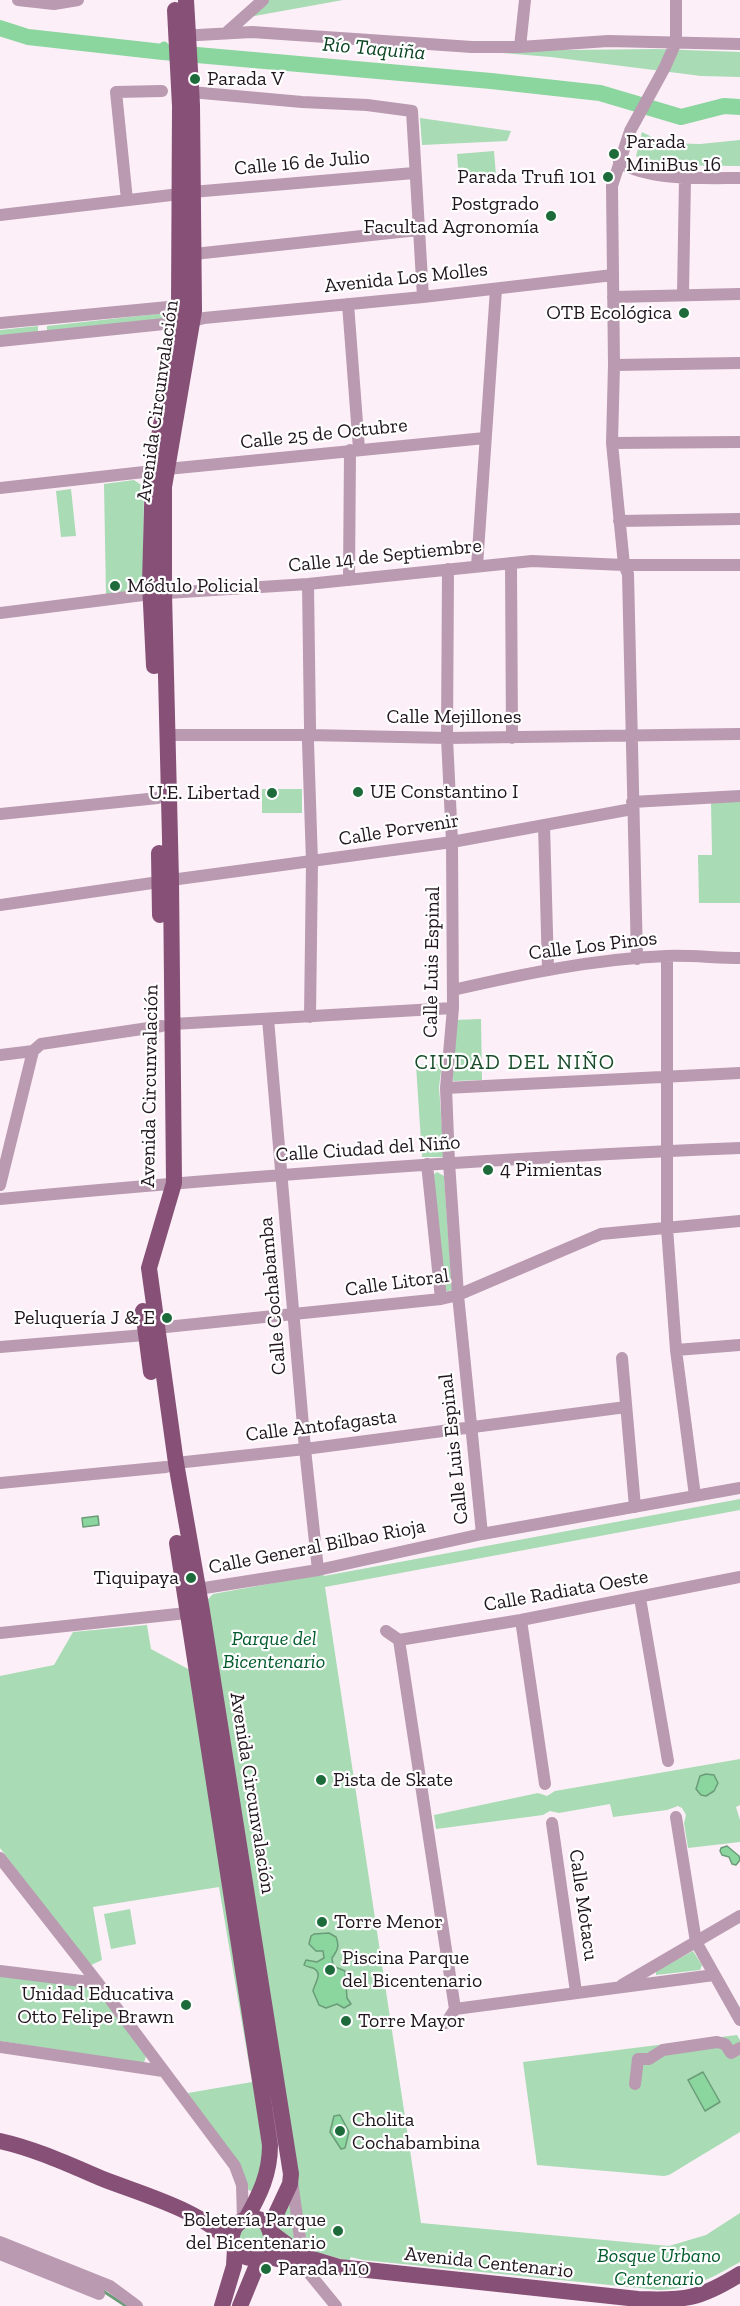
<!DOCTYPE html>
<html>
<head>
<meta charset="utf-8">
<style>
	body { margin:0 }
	canvas { display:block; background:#fceff7 }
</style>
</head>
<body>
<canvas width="740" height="2306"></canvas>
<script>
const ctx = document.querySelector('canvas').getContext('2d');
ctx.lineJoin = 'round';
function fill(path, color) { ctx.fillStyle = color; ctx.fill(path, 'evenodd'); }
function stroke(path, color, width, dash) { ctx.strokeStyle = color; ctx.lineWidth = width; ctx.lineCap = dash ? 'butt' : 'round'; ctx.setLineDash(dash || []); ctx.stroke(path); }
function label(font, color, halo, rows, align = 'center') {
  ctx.font = font + ' "Zilla Slab",serif'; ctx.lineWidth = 4.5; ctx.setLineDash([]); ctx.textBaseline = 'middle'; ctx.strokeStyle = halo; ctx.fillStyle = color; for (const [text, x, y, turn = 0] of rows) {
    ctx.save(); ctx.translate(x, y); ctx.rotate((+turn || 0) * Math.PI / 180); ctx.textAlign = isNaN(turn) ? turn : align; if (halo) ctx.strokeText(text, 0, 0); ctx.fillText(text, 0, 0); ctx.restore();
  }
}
const green = new Path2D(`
	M268,0H343L249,17Z
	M658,49L740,52V77L701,76L551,57L478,51Z
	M420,118L511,131L507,141L422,145Z
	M642,132L664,143L700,144L740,140V166L649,165L636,156Z
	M494,151L496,176L459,179L457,154Z
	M165,313L171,316L170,320L47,332V326Z
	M38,326V333L0,336V330Z
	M134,480L144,487L143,584L141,589L106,595L104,484Z
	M71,489L76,536L61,537L56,491Z
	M262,789H302V813H262Z
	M740,800V903H699L698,855H712L711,803Z
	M481,1019L482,1080L453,1081L454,1020Z
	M442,1064L439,1087L444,1157H422L416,1065Z
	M437,1172L444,1176L452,1290L444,1292L433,1175Z
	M740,1499V1510L325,1587L421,2223L669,2246L706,2235L740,2213V2262C711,2278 693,2289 659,2290L363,2260L351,2257L349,2261L316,2252L307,2247L206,1601L213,1594L323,1574L324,1576Z
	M147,1625L151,1649L190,1670L264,2157L255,2190L250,2191L247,2188L188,2093L252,2082L219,1887L93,1907L102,1960L89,1966L0,1848V1676L54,1665L73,1632Z
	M740,1759V1805L736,1807L740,1820V1842L688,1848L684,1823L686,1815L682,1808L678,1806L667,1810L613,1817L610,1804L559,1813L550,1811L543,1815L436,1829L434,1815L538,1793L547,1796L555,1791Z
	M130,1909L136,1944L111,1949L104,1914Z
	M693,1951L702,1965L700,1970L656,1975V1971Z
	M0,1976L95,1988L146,2056L144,2063L0,2041Z
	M737,2035L740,2040V2132L669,2175L664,2176L537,2165L523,2062Z
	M289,2199L296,2245L278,2229Z
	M239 2238a13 13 0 1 1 26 0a13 13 0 1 1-26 0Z`);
const water = new Path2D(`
	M98,1516L99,1525L83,1527L82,1518Z
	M706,1774L714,1775L718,1783L714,1791L706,1796L701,1795L696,1789L700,1776Z
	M727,1846L739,1856L740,1860L736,1865L732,1864L729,1857L722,1855L720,1851L721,1848Z
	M329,1933L336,1937C340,1946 337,1951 332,1958L333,1966L345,1971L347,1998L351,2004L344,2008L337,2004L326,2008L319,2005L313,1991C314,1984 324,1973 313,1968C310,1967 307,1967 304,1965L306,1960L317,1962L324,1958L323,1951H316L309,1944L311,1936L314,1934Z
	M703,2072L720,2102L705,2111L688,2080Z
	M340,2115L349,2132L345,2148L341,2149L330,2132L334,2116Z`);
const stream = new Path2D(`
	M100,2289L126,2306`);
const canal = new Path2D(`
	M163,52L164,46`);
const river = new Path2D(`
	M0,28L28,37L163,52L491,81L600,93L681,117L724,106L740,107`);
const minor = new Path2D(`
	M18,0L54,4L78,0
	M226,33L263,0
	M180,36L252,32L472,47H520L608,41L740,44
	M520,47L525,0
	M191,92L302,102L367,105L412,111L423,297
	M619,162C648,181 705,178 740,178
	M192,192L414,173
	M127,200L116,92L162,91
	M0,215L180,194
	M194,254L418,230
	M683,294L685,178
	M613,297L740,294
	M348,304L359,449
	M0,323L179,306L187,309
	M0,341L193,321L204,318L423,297L613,275
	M614,365L740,363
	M612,443L740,442
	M167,469L485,438
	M0,488L153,471
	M619,521L740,519
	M511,563L512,738
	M477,566L496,289
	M448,569L447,738L452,842L453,1008L446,1088L449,1162L458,1295L482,1534
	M349,580L350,450
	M308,584L310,728L308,742L312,862L310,1017
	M0,613L151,594L308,584L532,561L624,565H740
	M167,735H309L447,738L740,734
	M632,802L740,796
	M0,814L158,798
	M544,825L548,969
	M171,880L452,842L632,809
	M0,905L159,882
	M667,956V1228L676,1350L695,1496
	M637,959L628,574L624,565L612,443L614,365L612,186L630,131L665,67L676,42V0
	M453,990C523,974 594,959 666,956C691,955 716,958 740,958
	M268,1019L305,1449L318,1570
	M173,1024L453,1008
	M0,1055L33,1051L41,1044L162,1026
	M446,1088L740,1073
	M427,1164L441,1299
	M0,1185L33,1051
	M0,1199C246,1176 493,1158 740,1148
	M156,1328L441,1299L458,1295L601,1234L740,1221
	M0,1347L145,1335
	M676,1350L740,1345
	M622,1358L635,1507
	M176,1463L305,1449L626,1407
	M0,1483L166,1467
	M192,1590L318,1570L482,1534L740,1488
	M640,1598L668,1761
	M521,1620L545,1784
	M386,1631L399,1640L455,2009
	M0,1633L196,1612
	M399,1640L521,1620L740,1577
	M676,1817L696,1942L740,2020
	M552,1823L576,1992
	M0,1858L98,1983L235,2166L242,2185L243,2220
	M0,1971L98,1983
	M622,1985L740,1916
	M446,2023L455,2009L714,1975
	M0,2047L163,2071
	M635,2084L638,2059H649L663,2050L717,2042L725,2044L731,2053L740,2048
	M292,2181L304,2267L336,2306
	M0,2242L110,2286L137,2306
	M0,2254L99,2294`);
const major = new Path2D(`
	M186,0L192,105L194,311L164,487V593L171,880L174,1183L149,1268L176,1463L202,1611L291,2174L290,2184L269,2229
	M154,666L150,583L153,471L179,322V306L180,106L175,10
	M159,853L160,915
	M143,1311L151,1372
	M177,1543L270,2145C270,2174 260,2194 246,2219
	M0,2141C36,2149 70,2165 103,2179C144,2195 204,2211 233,2245
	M232 2238a20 20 0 1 1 40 0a20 20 0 1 1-40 0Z
	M270,2232L302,2256L339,2267L638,2299C685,2301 700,2299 740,2274
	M263,2253C274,2260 291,2263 302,2256
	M222,2306L234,2266L235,2248
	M240,2306L261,2255`);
const markers = [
	[195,79,6,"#1d6b3b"],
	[614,154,6,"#1d6b3b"],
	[608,177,6,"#1d6b3b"],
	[551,216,6,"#1d6b3b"],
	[684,313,6,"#1d6b3b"],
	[115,586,6,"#1d6b3b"],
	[358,792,6,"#1d6b3b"],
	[272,793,6,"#1d6b3b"],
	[488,1170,6,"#1d6b3b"],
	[167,1318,6,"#1d6b3b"],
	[191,1578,6,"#1d6b3b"],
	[321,1780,6,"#1d6b3b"],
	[322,1922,6,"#1d6b3b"],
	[330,1970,6,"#1d6b3b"],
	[186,2005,6,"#1d6b3b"],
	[346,2021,6,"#1d6b3b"],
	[340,2131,6,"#1d6b3b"],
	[338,2231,6,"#1d6b3b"],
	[266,2269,6,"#1d6b3b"]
];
const poiNames = [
	["Parada V",207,79],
	["Parada",626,142],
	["MiniBus 16",626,165],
	["Parada Trufi 101",596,177,"right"],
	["Postgrado",539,204,"right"],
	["Facultad Agronomía",539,227,"right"],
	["OTB Ecológica",672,313,"right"],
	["Módulo Policial",127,586],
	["UE Constantino I",370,792],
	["U.E. Libertad",260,793,"right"],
	["4 Pimientas",500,1170],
	["Peluquería J & E",155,1318,"right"],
	["Tiquipaya",179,1578,"right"],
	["Pista de Skate",333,1780],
	["Torre Menor",334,1922],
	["Piscina Parque",342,1958],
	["del Bicentenario",342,1981],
	["Unidad Educativa",174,1994,"right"],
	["Otto Felipe Brawn",174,2017,"right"],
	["Torre Mayor",358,2021],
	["Cholita",352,2120],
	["Cochabambina",352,2143],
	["Boletería Parque",326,2220,"right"],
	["del Bicentenario",326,2243,"right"],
	["Parada 110",278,2269]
];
const streetNames = [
	["Calle 16 de Julio",302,163,-5],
	["Avenida Los Molles",406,278,-6],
	["Avenida Circunvalación",158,401,-82],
	["Calle 25 de Octubre",324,434,-6],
	["Calle 14 de Septiembre",385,556,-6],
	["Calle Mejillones",454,717],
	["Calle Porvenir",399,830,-9],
	["Calle Los Pinos",593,946,-7],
	["Calle Luis Espinal",432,962,-89],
	["Avenida Circunvalación",150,1086,-89],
	["Calle Ciudad del Niño",368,1149,-4],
	["Calle Litoral",397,1283,-8],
	["Calle Cochabamba",273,1296,-95],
	["Calle Antofagasta",321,1426,-7],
	["Calle Luis Espinal",454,1449,-96],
	["Calle General Bilbao Rioja",317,1547,-11],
	["Calle Radiata Oeste",566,1591,-10],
	["Avenida Circunvalación",252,1793,81],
	["Calle Motacu",583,1905,82],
	["Avenida Centenario",489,2263,6]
];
const parkNames = [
	["Parque del",274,1639],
	["Bicentenario",274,1662],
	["Bosque Urbano",659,2256],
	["Centenario",659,2279]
];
const waterNames = [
	["Río Taquiña",374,49,5]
];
const neighbourhoodNames = [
	["CIUDAD DEL NIÑO",515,1063]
];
fill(green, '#a9dbb5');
fill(water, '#8bd59f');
stroke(water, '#6b9c78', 1.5);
stroke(stream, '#6b9c78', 3);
stroke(canal, '#8bd59f', 9);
stroke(river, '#8bd59f', 16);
stroke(minor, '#ba9ab0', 12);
stroke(major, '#875077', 16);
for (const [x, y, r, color] of markers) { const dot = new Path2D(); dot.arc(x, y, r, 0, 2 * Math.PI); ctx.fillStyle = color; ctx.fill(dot); stroke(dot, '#fff', 2); }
label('20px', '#21161e', '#fff', poiNames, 'left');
label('20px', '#21161e', '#fff', streetNames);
label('italic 20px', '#005a2b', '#fff', parkNames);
label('italic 21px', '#0b4422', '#fff', waterNames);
ctx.letterSpacing = '1.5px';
label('21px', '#184c2a', '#fff', neighbourhoodNames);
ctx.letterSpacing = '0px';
</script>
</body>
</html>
